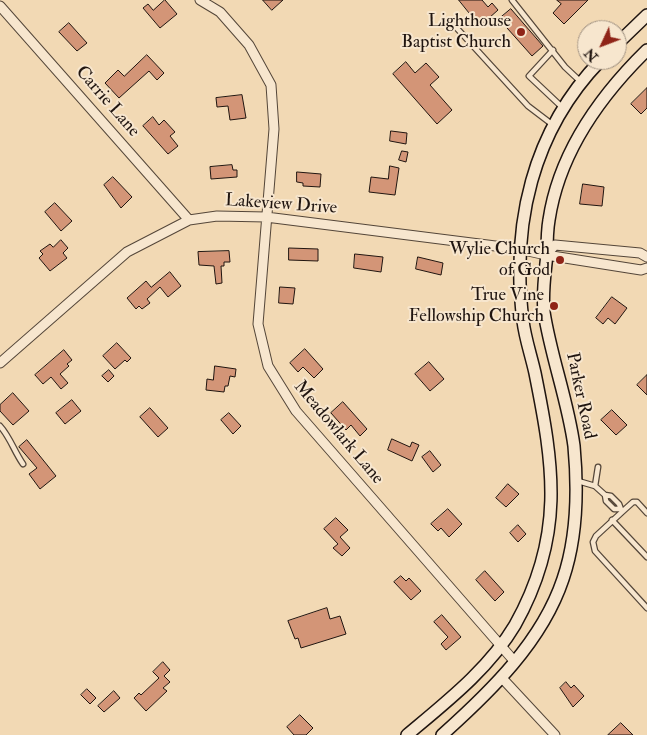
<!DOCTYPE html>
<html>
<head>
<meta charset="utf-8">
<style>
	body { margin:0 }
	#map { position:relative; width:647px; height:735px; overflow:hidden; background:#f2d9b4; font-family:"IM FELL Double Pica",serif }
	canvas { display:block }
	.north { position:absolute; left:577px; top:20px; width:50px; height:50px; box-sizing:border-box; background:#f7e6ce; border:1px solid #a19282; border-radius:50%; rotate:227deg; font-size:14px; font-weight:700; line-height:20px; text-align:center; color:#201510 }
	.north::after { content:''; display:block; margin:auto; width:18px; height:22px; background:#8f2418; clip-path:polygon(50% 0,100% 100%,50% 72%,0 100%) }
</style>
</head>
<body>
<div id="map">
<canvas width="647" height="735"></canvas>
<div class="north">N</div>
</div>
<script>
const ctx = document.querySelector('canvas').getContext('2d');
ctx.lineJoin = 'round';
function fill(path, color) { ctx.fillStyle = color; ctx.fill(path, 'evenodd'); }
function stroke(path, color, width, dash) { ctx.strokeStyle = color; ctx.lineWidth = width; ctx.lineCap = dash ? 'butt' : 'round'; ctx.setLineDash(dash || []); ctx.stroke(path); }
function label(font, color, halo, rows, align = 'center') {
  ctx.font = font + ' "IM FELL Double Pica",serif'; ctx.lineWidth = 4; ctx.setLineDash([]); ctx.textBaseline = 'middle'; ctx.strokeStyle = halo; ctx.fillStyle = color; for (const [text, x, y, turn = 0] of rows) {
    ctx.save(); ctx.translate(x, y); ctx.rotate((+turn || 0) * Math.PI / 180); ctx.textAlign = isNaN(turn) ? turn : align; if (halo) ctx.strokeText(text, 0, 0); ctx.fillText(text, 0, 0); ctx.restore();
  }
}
const building = new Path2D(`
	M165,0L177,14L160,28L143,8L148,4L153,10Z
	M263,0H283L272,10Z
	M459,0H482L488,7L492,3L498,10L480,26Z
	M557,0H588L564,24L553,13L561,4Z
	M511,9L543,46L532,56L499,19Z
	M69,23L87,43L77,51L59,32Z
	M147,55L164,73L157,80L149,71L119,98L105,83L118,70L124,76Z
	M406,62L415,73L426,63L439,77L430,85L452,110L437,124L393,74Z
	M647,88V108L641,114L631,104Z
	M242,95L246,118L230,120L228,106L217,107L216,98Z
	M153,117L159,125L164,120L175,132L170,136L178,146L168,154L143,126Z
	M391,131L407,133L406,144L390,141Z
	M402,151L408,152L406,162L399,160Z
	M232,165L233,170H237V177L211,179L210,167Z
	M390,166L399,168L395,195L369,192L371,177L388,179Z
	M297,172L321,174L320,187L303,186V183L297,182Z
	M113,177L132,197L121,208L104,185Z
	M583,184L604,187L602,206L580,204Z
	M55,203L72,221L61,231L45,212Z
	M61,240L68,248L63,253L67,258L50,271L39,258L43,254L40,251L50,244L53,247Z
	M289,248L318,249V261L289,260Z
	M229,251L230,262H224V266H221L222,283L216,284L214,266L199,265L198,252Z
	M355,254L383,257L381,272L354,268Z
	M418,257L443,263L441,275L416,269Z
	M170,272L181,286L168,297L160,287L147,299L150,303L142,309L139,306L136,309L127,298L146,281L151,287Z
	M280,287L295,288L293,304L279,303Z
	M612,297L627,308L615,324L608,318L603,324L596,318Z
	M117,343L131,358L127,362L125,360L115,369L103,356Z
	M305,349L323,369L314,378L303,367L298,372L290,363Z
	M64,350L72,360L67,364L69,366L60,374L68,383L61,389L51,377L43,384L35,375Z
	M429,362L444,379L430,391L415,374Z
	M215,366L236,369L235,377L230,376L228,386H225L224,392L206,390L207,379L213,380Z
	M109,370L114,376L108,382L102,376Z
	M647,375V395L637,385Z
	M13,393L29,411L13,425L0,411V405Z
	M72,400L81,411L65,424L56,413Z
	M343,402L367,429L360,436L351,425L346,430L331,413Z
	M150,408L168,428L158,437L140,417Z
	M612,410L627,425L616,435L601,420Z
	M229,413L241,426L233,434L221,420Z
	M392,439L410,447L412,442L419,445L412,461L388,450Z
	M27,440L56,476L40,489L29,474L37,468L19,447Z
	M430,451L441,465L433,472L422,457Z
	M508,484L519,494L506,507L496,498Z
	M448,509L462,524L449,537L441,528L438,531L431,524Z
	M336,518L348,530L340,537L350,548L342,556L333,548L338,544L324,529Z
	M518,525L526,534L518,542L510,533Z
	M485,571L504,592L495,601L476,580Z
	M401,576L406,581L409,578L421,591L411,600L394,582Z
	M327,608L330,619L340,616L346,634L301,648L298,638L295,639L288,621Z
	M442,615L461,637L446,650L441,644L448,637L434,622Z
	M163,662L170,670L164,676L170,682L163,688L167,691L146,711L134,698L139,693L141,695L159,678L153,672Z
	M566,682L571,688L574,685L584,696L573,707L560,688Z
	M87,689L96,698L90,704L81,695Z
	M114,691L120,698L104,712L98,706Z
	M300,715L313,728L306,735H294L287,727Z
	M621,723L633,735H608Z`);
const lane = new Path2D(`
	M512,0L565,67L581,82
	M453,24L528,106L553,125
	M553,50L529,76L563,108
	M0,426C10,437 14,451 23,464
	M578,481L595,486L605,495L611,496L619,504L622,512L596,536L593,542L595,551L647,608
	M595,486L598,467
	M605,495L606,501L614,509H620
	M622,512L633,502H637L647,513
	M612,520L647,557`);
const street = new Path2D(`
	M200,0L220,12L249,45L271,85L274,129L258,324L268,366L296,411L515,662
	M0,6L189,220
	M546,255L555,245L640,253L647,257
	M0,363L127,252L189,220L217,216L266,217L519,249L546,255L641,270L647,268
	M501,677L555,735`);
const secondary = new Path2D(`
	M617,44L647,15
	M407,735C445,703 489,669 515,625C565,536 554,467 535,373C531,355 525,338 523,321C511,225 532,131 601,60
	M442,735C490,692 542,642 563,579C577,538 578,489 574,446C568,401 551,357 544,312C542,292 545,274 547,254C547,243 547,231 549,220C559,153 600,96 647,50`);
const markers = [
	[521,32,5,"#8f2418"],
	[560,260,5,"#8f2418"],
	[554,306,5,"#8f2418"]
];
const poiNames = [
	["Lighthouse",511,22],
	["Baptist Church",511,43],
	["Wylie Church",550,250],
	["of God",550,271],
	["True Vine",544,296],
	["Fellowship Church",544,317]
];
const streetNames = [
	["Carrie Lane",107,102,49],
	["Lakeview Drive",281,205,4],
	["Parker Road",580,396,78],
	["Meadowlark Lane",338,433,50]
];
fill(building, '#d39577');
stroke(building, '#201510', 1);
stroke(lane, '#544639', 7);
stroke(street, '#544639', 11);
stroke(secondary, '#201510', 14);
stroke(lane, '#f7e6ce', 4.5);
stroke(street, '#f7e6ce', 9);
stroke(secondary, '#f7e6ce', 11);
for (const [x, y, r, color] of markers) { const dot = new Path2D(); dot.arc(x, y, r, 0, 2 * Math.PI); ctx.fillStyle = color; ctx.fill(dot); stroke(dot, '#f7e6ce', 2); }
label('18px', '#201510', '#f7e6ce', poiNames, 'right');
label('18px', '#201510', '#f7e6ce', streetNames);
</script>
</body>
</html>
